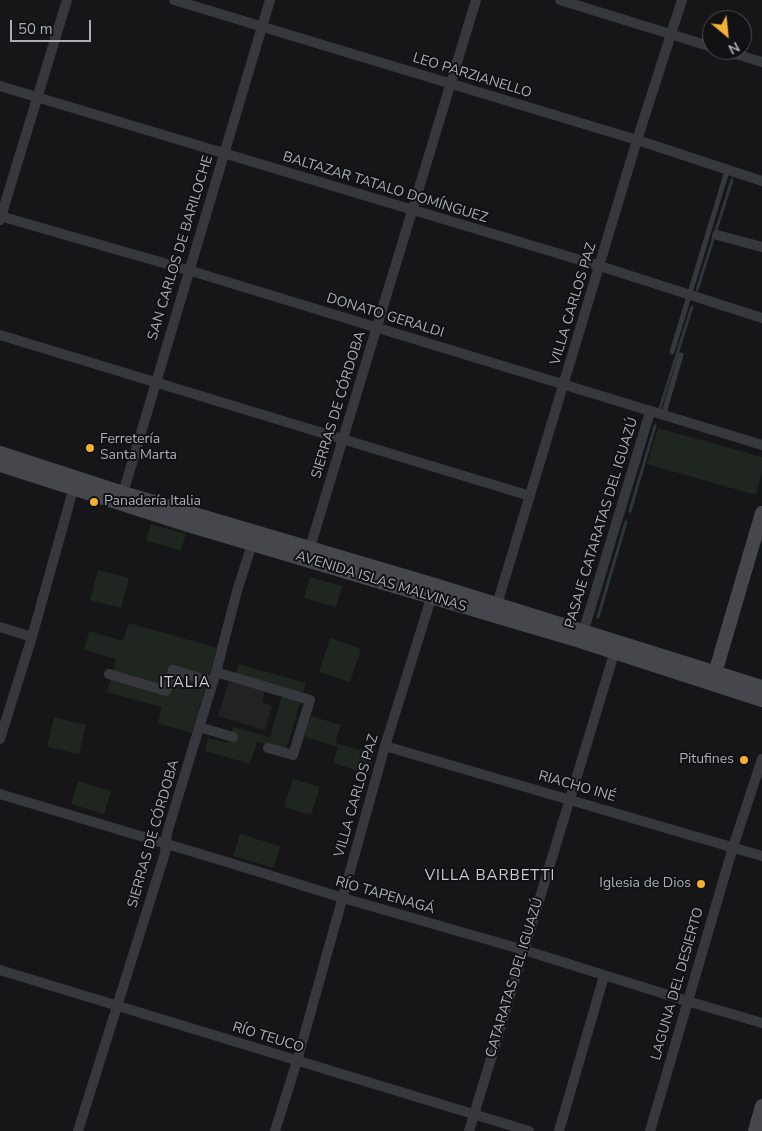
<!DOCTYPE html>
<html>
<head>
<meta charset="utf-8">
<style>
	body { margin:0 }
	#map { position:relative; width:762px; height:1131px; overflow:hidden; background:#161618; font-family:"Nunito Sans",sans-serif }
	canvas { display:block }
	.north { position:absolute; left:702px; top:10px; width:50px; height:50px; box-sizing:border-box; background:#111113; border:1px solid #4d4f55; border-radius:50%; rotate:152deg; font-size:14px; font-weight:700; line-height:20px; text-align:center; color:#a8adb8 }
	.north::after { content:''; display:block; margin:auto; width:18px; height:22px; background:#f2b134; clip-path:polygon(50% 0,100% 100%,50% 72%,0 100%) }
	.scale { position:absolute; left:10px; top:20px; width:81px; height:22px; box-sizing:border-box; border:2px solid #a8adb8; border-top:0; padding-left:6px; font-size:15px; line-height:18px; white-space:nowrap; color:#a8adb8; -webkit-text-stroke:4px #111113; paint-order:stroke }
</style>
</head>
<body>
<div id="map">
<canvas width="762" height="1131"></canvas>
<div class="north">N</div>
<div class="scale">50 m</div>
</div>
<script>
const ctx = document.querySelector('canvas').getContext('2d');
ctx.lineJoin = 'round';
function fill(path, color) { ctx.fillStyle = color; ctx.fill(path, 'evenodd'); }
function stroke(path, color, width, dash) { ctx.strokeStyle = color; ctx.lineWidth = width; ctx.lineCap = dash ? 'butt' : 'round'; ctx.setLineDash(dash || []); ctx.stroke(path); }
function label(font, color, halo, rows, align = 'center') {
  ctx.font = font + ' "Nunito Sans",sans-serif'; ctx.lineWidth = 4; ctx.setLineDash([]); ctx.textBaseline = 'middle'; ctx.strokeStyle = halo; ctx.fillStyle = color; for (const [text, x, y, turn = 0] of rows) {
    ctx.save(); ctx.translate(x, y); ctx.rotate((+turn || 0) * Math.PI / 180); ctx.textAlign = isNaN(turn) ? turn : align; if (halo) ctx.strokeText(text, 0, 0); ctx.fillText(text, 0, 0); ctx.restore();
  }
}
const built = new Path2D(`
	M229,681L265,691L262,702L272,706L265,730L218,716Z`);
const green = new Path2D(`
	M658,428L762,457V473L756,495L647,464Z
	M151,524L186,534L181,550L146,541Z
	M98,570L129,578L121,608L90,600Z
	M310,577L342,586L336,607L304,598Z
	M129,623L217,648L192,733L158,723L162,707L107,692L116,659L84,650L89,631L123,641Z
	M330,638L361,649L350,682L319,672Z
	M239,664L306,683L286,750L257,742L250,764L205,751L208,738L228,743L233,727L270,737L284,688L236,674Z
	M311,716L341,725L335,743L374,754L368,774L333,763L338,747L304,737Z
	M54,717L86,725L79,754L47,747Z
	M293,779L320,787L311,815L284,807Z
	M78,781L111,791L104,814L71,804Z
	M240,834L280,846L274,868L233,856Z`);
const stream = new Path2D(`
	M697,290L732,180
	M660,408L692,307
	M630,511L655,426
	M598,617L626,522`);
const lane = new Path2D(`
	M672,352L727,171
	M663,416L681,355`);
const street = new Path2D(`
	M174,0L637,140L762,181
	M560,0L712,47
	M722,50L762,62
	M0,86L600,266L762,318
	M0,216L188,270L762,445
	M0,220L67,0
	M717,235L762,247
	M0,335L530,496
	M121,500L270,0
	M308,554L476,0
	M495,611L637,140L682,0
	M0,627L32,637
	M582,636L650,412
	M216,672L310,700L293,755L268,748
	M109,674L166,691L173,670L213,682
	M199,727L233,737
	M0,739L32,637L75,483
	M385,746L762,856
	M0,794L227,862L343,898L524,950L687,1001L762,1023
	M0,970L529,1131
	M78,1131L165,853L167,833L216,672L237,591L252,544
	M275,1131L297,1061L385,746L433,592
	M469,1131L614,654
	M559,1131L604,976
	M650,1131L733,847L762,759`);
const secondary = new Path2D(`
	M0,453L123,493L435,585L762,687
	M0,465L188,525L580,641L762,700
	M713,680L762,513
	M755,1131L762,1106`);
const markers = [
	[90,448,5,"#f2b134"],
	[94,502,5,"#f2b134"],
	[744,760,5,"#f2b134"],
	[701,884,5,"#f2b134"]
];
const streetNames = [
	["LEO PARZIANELLO",472,76,17],
	["BALTAZAR TATALO DOMÍNGUEZ",385,188,17],
	["SAN CARLOS DE BARILOCHE",181,248,-73],
	["VILLA CARLOS PAZ",574,304,-73],
	["DONATO GERALDI",385,316,17],
	["SIERRAS DE CÓRDOBA",339,405,-73],
	["PASAJE CATARATAS DEL IGUAZÚ",602,523,-73],
	["AVENIDA ISLAS MALVINAS",381,582,17],
	["RIACHO INÉ",577,787,16],
	["VILLA CARLOS PAZ",357,796,-74],
	["SIERRAS DE CÓRDOBA",154,834,-74],
	["RÍO TAPENAGÁ",385,896,16],
	["CATARATAS DEL IGUAZÚ",515,978,-73],
	["LAGUNA DEL DESIERTO",678,984,-74],
	["RÍO TEUCO",268,1038,17]
];
const poiNames = [
	["Ferretería",100,440],
	["Santa Marta",100,456],
	["Panadería Italia",104,502],
	["Pitufines",734,760,"right"],
	["Iglesia de Dios",691,884,"right"]
];
const neighbourhoodNames = [
	["ITALIA",185,683],
	["VILLA BARBETTI",490,876]
];
fill(built, '#222225');
fill(green, '#1e261f');
stroke(stream, '#2c353c', 3);
stroke(lane, '#37383d', 5);
stroke(street, '#37383d', 10);
stroke(secondary, '#45474d', 14);
for (const [x, y, r, color] of markers) { const dot = new Path2D(); dot.arc(x, y, r, 0, 2 * Math.PI); ctx.fillStyle = color; ctx.fill(dot); stroke(dot, '#111113', 2); }
label('14px', '#a8adb8', '#111113', streetNames);
label('14px', '#a8adb8', '#111113', poiNames, 'left');
ctx.letterSpacing = '1px';
label('15px', '#c9ccd4', '#111113', neighbourhoodNames);
ctx.letterSpacing = '0px';
</script>
</body>
</html>
